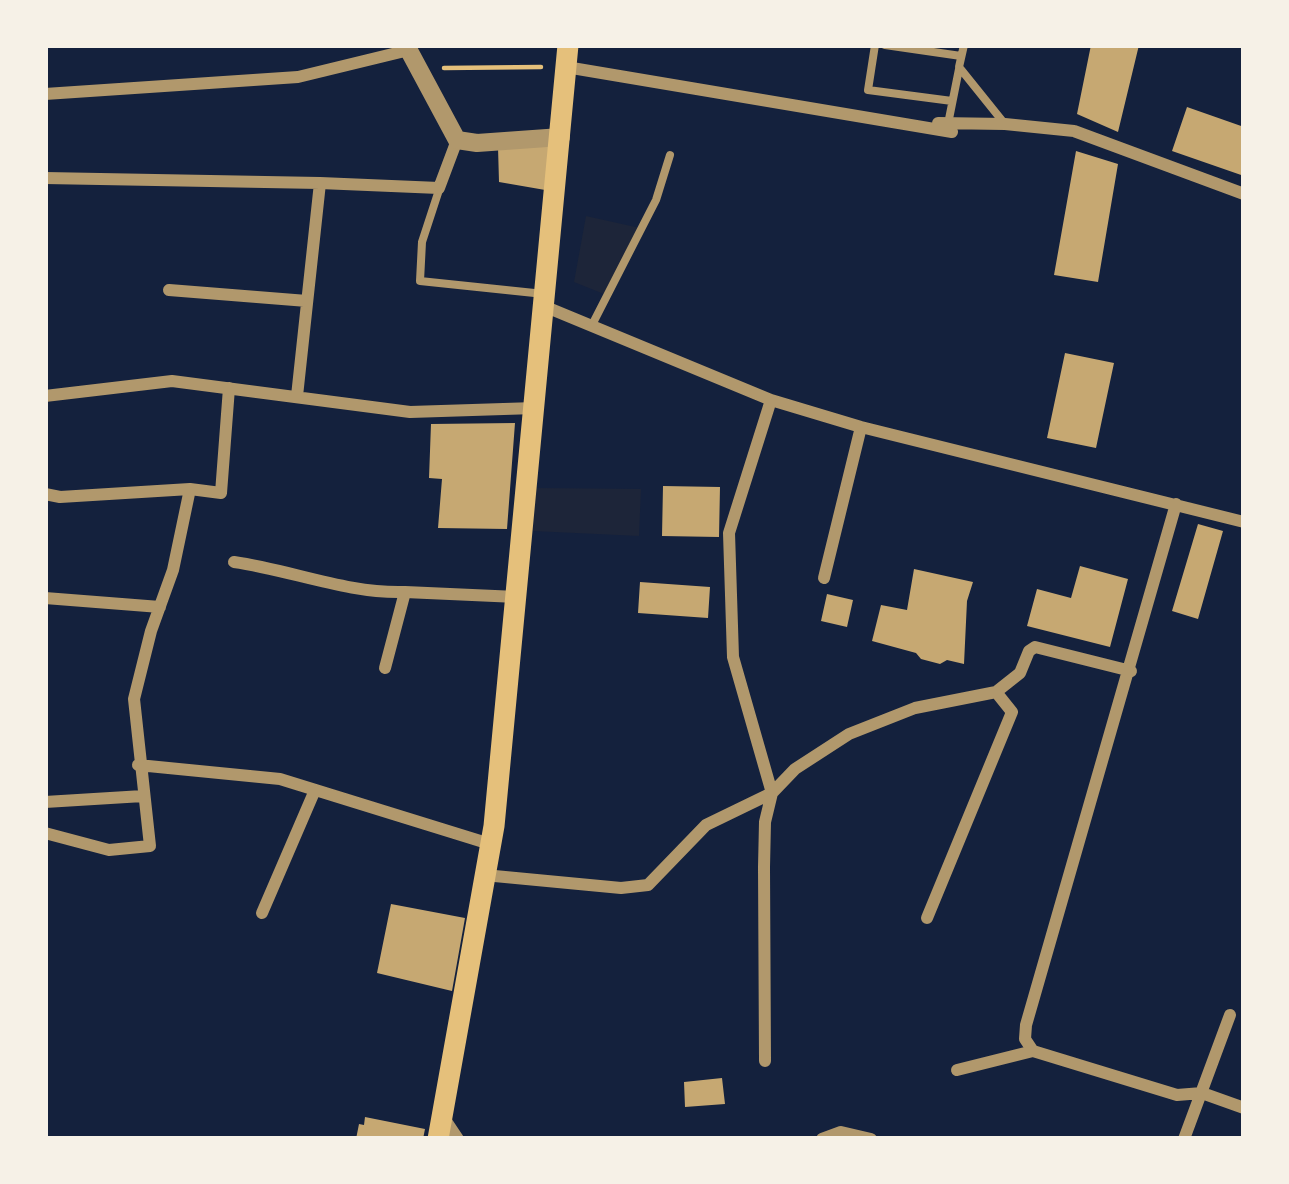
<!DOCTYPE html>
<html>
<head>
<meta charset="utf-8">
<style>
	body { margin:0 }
	#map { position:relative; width:1289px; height:1184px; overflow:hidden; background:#14213d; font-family:Roboto,sans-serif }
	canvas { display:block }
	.frame { position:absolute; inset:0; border:48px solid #f6f1e7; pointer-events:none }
</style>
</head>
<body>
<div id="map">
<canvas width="1289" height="1184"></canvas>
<div class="frame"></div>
</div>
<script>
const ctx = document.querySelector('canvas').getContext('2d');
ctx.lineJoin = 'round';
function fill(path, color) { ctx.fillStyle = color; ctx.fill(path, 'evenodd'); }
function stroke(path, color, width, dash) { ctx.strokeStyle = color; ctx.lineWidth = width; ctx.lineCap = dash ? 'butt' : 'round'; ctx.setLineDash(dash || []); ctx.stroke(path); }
const green = new Path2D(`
	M586,216L640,228L604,294L574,282Z
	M536,488L641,489L639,536L533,531Z`);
const building = new Path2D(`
	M1091,45H1139L1118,132L1077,114Z
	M1187,107L1244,127V176L1172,151Z
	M554,146L551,191L499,182L498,147Z
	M1076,151L1118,164L1098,282L1054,275Z
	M1065,353L1114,363L1096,448L1047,438Z
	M515,423L507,529L438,528L442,479L429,478L431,424Z
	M663,486L720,487L719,537L662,536Z
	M1198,524L1223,531L1198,619L1172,611Z
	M1080,566L1128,579L1110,647L1027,626L1037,589L1071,598Z
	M914,569L973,582L967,601L964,664L947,660L940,664L921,659L916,653L872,641L881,605L907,610Z
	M640,582L710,587L708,618L638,613Z
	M827,594L853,600L847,627L821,621Z
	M391,904L465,918L452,991L377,973Z
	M722,1078L725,1104L685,1107L684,1082Z
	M365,1117L425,1129L423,1139H356L359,1124L364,1125Z`);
const path = new Path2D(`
	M444,68L541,67`);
const service = new Path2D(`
	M875,45L868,90L952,101
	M885,45L961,56
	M964,45L959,67L1004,123
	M948,124L959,69
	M439,190L422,242L420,281L544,294
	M592,325L656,200L670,155`);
const minor = new Path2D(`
	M566,67L952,132
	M45,94L298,77L409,50
	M938,123L1005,124L1074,131L1244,194
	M45,178L320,183
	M169,290L307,301
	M546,307L771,400L861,427L1244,522
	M45,396L172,381L410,412L535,408
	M297,396L320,183L439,188L457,140
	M45,494L60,497L190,489
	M1176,504L1026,1025L1025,1039L1033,1051L1177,1095L1202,1093L1244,1108
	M234,562C291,570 348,594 405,592
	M824,578L861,427
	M45,598L160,607
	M385,668L405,592L517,597
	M138,765L280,779L490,844
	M45,802L143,796
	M45,833L109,850L150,846L134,699L151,631L173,570L190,489L221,493L229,388
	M484,875L621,888L648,885L706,825L772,793L795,769L849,734L915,708L996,692L1020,673L1029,651L1035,647L1131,671
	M262,913L315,790
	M927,918L1012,712L996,692
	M765,1061L764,867L765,822L772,793L733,657L729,533L771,400
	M957,1070L1033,1051
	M442,1115L458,1139
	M822,1139L841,1132L871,1139
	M1184,1139L1230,1015`);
const tertiary = new Path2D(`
	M406,45L457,140L477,143L561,137`);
const secondary = new Path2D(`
	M438,1139L494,826L568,45`);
fill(green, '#1d2539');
fill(building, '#c6a872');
stroke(path, '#e5c07b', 4.5);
stroke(service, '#b1986c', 8);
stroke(minor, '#b1986c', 12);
stroke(tertiary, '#b1986c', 18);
stroke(secondary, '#e5c07b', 21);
</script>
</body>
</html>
